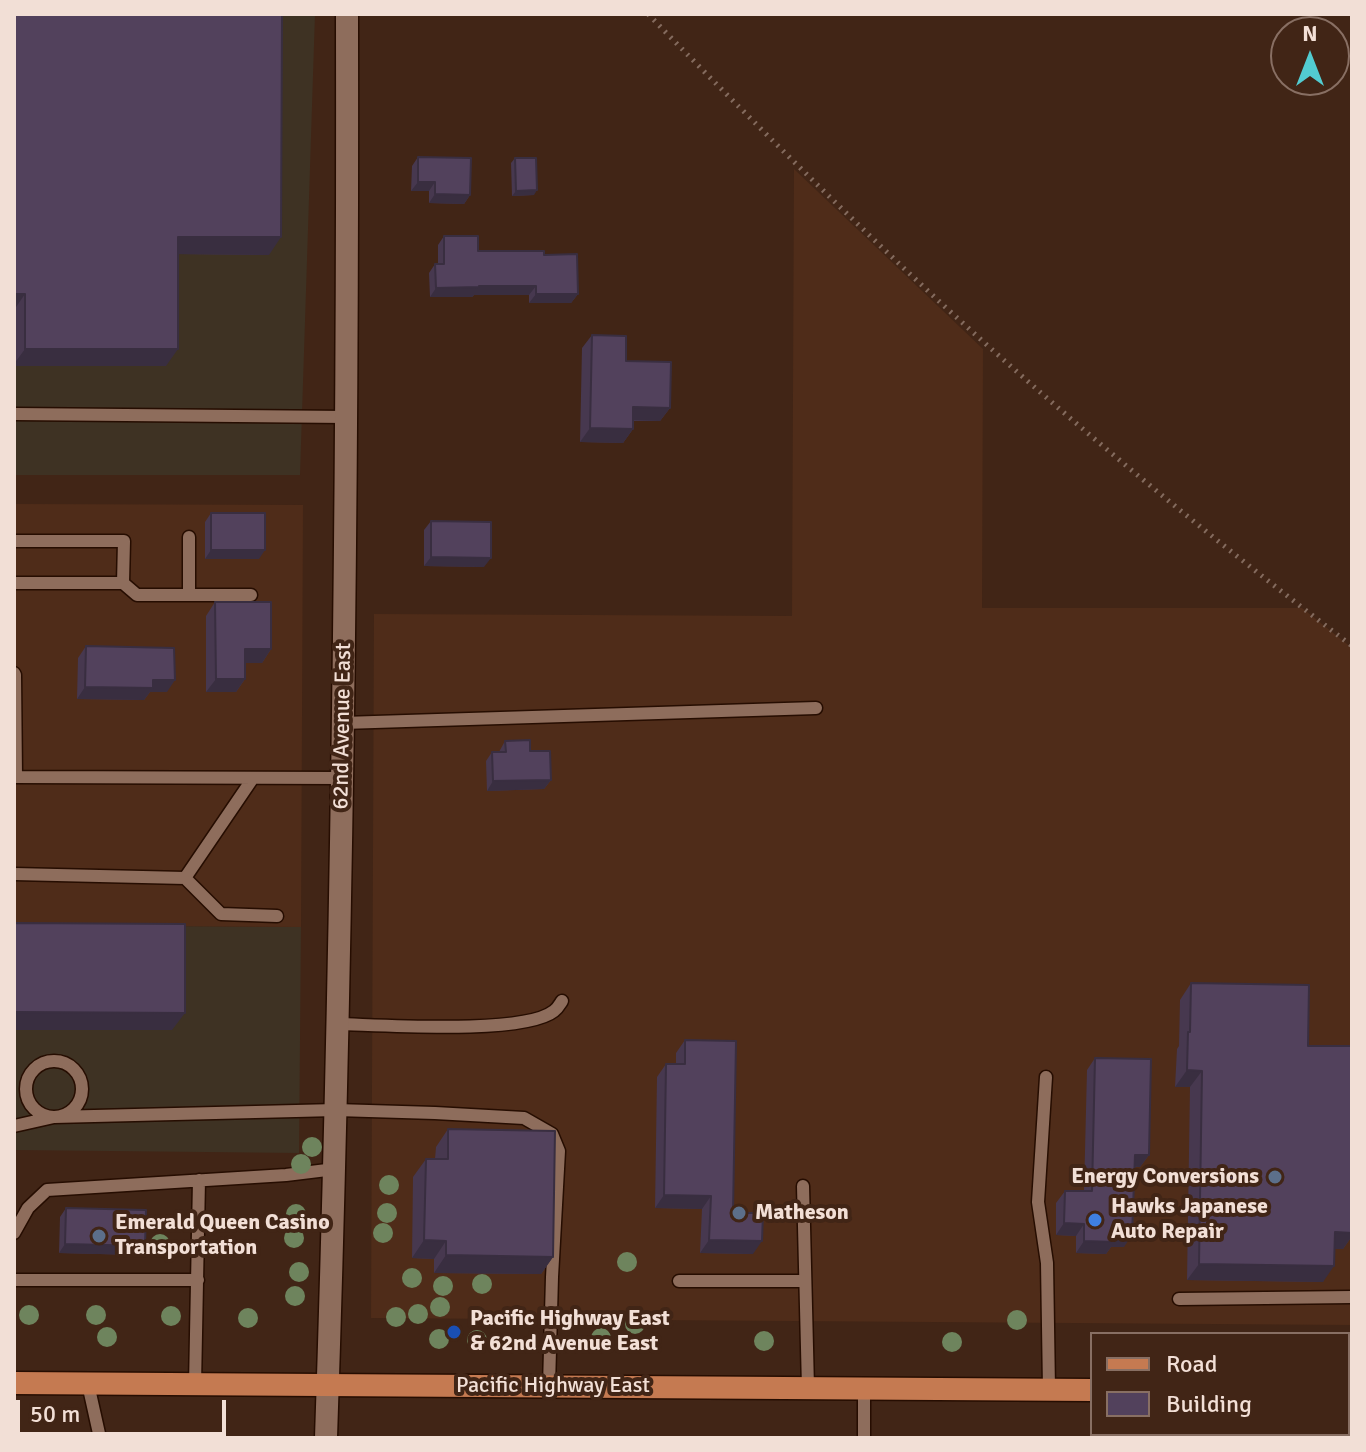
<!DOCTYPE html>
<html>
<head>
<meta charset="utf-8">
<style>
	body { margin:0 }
	#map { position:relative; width:1366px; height:1452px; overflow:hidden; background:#412516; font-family:Signika,sans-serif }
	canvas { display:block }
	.frame { position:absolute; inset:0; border:16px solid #f2dfd6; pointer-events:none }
	.legend { position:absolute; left:1090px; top:1332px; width:260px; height:104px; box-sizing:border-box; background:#412516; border:2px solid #886f63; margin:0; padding:10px 14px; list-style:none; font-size:24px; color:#f2dfd6 }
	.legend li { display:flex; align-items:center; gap:16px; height:40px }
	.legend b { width:40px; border:2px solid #886f63 }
	.north { position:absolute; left:1270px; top:16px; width:80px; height:80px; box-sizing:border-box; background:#412516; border:2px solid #886f63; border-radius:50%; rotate:0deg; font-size:22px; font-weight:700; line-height:32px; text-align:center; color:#f2dfd6 }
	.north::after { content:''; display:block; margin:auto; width:28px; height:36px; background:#52ccd1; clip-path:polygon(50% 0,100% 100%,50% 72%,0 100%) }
	.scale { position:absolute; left:16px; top:1400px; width:210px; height:36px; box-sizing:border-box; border:4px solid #f2dfd6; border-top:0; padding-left:10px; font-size:24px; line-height:28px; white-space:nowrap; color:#f2dfd6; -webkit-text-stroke:6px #412516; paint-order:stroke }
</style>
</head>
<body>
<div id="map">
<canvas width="1366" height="1452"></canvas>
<div class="frame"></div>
<ul class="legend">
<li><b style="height:10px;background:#c57a51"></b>Road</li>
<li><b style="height:22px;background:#52415c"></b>Building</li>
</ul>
<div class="north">N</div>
<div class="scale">50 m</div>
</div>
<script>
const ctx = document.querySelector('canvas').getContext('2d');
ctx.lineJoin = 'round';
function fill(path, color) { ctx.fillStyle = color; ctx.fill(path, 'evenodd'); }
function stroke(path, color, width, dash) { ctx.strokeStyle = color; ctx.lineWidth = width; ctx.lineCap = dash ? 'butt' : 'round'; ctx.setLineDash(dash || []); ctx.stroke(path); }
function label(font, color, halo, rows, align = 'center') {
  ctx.font = font + ' Signika,sans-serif'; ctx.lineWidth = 8; ctx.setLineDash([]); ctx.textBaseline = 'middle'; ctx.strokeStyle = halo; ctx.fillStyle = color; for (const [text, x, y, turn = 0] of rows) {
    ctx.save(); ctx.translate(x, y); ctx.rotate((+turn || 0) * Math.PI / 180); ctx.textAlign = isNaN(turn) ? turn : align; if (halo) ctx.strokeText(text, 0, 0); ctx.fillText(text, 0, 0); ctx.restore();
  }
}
const commercial = new Path2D(`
	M14,14H315L300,475H14Z
	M14,925L301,927L299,1153L14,1150Z`);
const built = new Path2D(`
	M794,169L983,349L982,608H1302L1352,648V1325L371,1318L374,614L792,616Z
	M14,504L303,505L301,927L14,925Z`);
const path = new Path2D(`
	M648,14C744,113 841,210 942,304C1073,425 1211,538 1352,646`);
const service = new Path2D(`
	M14,414L347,417
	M14,541H124L123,583H14
	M123,583L137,595H189V537
	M189,595H251
	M14,673L15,675L16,777
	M343,723L816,708
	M14,777L342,778
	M14,874L185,878L253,778
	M185,878L221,914L277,916
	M338,1024C381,1025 524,1035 554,1011C558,1008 560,1004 562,1001
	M26 1089a28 28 0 1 1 56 0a28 28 0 1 1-56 0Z
	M1046,1077L1038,1202L1047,1263L1049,1389
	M14,1126L54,1117L336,1110L435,1113L524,1118L552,1134L559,1151L552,1277L549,1386
	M803,1186L808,1388
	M14,1233L28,1208L47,1190L286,1175L335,1169
	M14,1280H198
	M679,1281H804
	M1179,1299L1352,1297
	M88,1384L100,1438
	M195,1385L199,1180
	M864,1388V1438`);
const minor = new Path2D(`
	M326,1438C342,963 348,489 347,14`);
const primary = new Path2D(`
	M14,1383L1092,1390
	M1348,1391H1352`);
const trees = [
	[312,1147],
	[301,1164],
	[389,1185],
	[387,1213],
	[296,1214],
	[383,1233],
	[294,1238],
	[160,1244],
	[627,1262],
	[299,1272],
	[412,1278],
	[482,1284],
	[443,1286],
	[295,1296],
	[440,1307],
	[418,1314],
	[29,1315],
	[96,1315],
	[171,1316],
	[396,1317],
	[248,1318],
	[1017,1320],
	[635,1324],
	[107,1337],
	[601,1338],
	[439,1339],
	[477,1340],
	[764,1341],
	[952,1342]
];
const wall = new Path2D(`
	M14,14L269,255L178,254L166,366H14Z
	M418,157L470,195L464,204L429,203V191H411L412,166Z
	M515,158L534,195L512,196L511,163Z
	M444,236L478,251L544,255L578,294L571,303H529V295H474L472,297H430L429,273L435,264H438V245Z
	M592,335L670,408L660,421H633V429L623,443L580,442L582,348Z
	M211,513L259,559H205V522Z
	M431,521L484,567L424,566V530Z
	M215,602L271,649L262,663H245V679L236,692H206V616Z
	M86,646L167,692H150L144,700L77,699L78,658Z
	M505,741L530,751L551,780L544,789L487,791L486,761L492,752H499Z
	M1191,983L1308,1046H1352V1236L1343,1249H1335L1323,1282L1187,1280L1190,1087H1175L1177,1049L1179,1046L1180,1000Z
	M685,1040L733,1213L753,1254L700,1253L702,1209L655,1208L657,1077L666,1064H676V1053Z
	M1095,1058L1149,1155L1140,1167H1134L1124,1247H1111L1106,1254L1076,1253V1236L1056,1235V1203L1065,1191H1084L1087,1070Z
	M448,1129L553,1257L541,1274L434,1273V1259L412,1258L413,1177L426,1159H435L436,1147Z
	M66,1208L138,1255L59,1253L60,1217Z`);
const shadedWall = new Path2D(`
	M418,182H435L429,191H411Z
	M537,190L534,195L512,196L516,191Z
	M435,194L470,195L464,204L429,203Z
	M178,237H281L269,255L166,254Z
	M479,286H536L529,295H474L472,297H430L436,288Z
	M14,294H25L14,310Z
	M536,294H578L571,303H529Z
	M25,349H178L166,366H14V364Z
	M633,407L670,408L660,421L624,420Z
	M590,428L633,429L623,443L580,442Z
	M211,550H265L259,559H205Z
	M431,557L491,558L484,567L424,566Z
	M245,649H271L262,663H236Z
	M216,679H245L236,692H206Z
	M153,680H175L167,692H150L144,700L77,699L85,687Z
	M551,780L544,789L487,791L493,781Z
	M15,1012L185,1013L172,1030H14Z
	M1187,1070L1202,1071L1190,1087H1175Z
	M1135,1155H1149L1140,1167L1126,1166Z
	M664,1195L711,1196L702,1209L655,1208Z
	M1064,1223L1084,1224L1076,1236L1056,1235Z
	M1335,1232L1352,1233V1236L1343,1249H1323Z
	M1115,1235H1132L1124,1247H1111L1106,1254L1076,1253L1084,1241Z
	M424,1240L446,1241L434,1259L412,1258Z
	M709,1240L762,1241L753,1254L700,1253Z
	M65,1244L145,1246L138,1255L59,1253Z
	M446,1255L553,1257L541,1274L434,1273Z
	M1199,1264L1334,1266L1323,1282L1187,1280Z`);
const building = new Path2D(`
	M14,14H282L281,237H178V349H25V294H14Z
	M418,157L471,158L470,195L435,194V182H418Z
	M515,158H536L537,190L516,191Z
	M444,236H478V251H544V255L577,254L578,294H536V286H479V287L436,288L435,264H444Z
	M592,335L626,336V361L671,362L670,408L633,407V429L590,428Z
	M211,513H265V550H211Z
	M431,521L491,522V558L431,557Z
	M215,602H271V649H245V679H216Z
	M86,646L174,648L175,680H153V688L85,687Z
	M530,740V751H550L551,780L493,781L492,752H506L505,741Z
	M14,923L185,924V1013L15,1012V1048L14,1047Z
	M1191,983L1309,985L1308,1046H1352V1233L1335,1232L1334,1266L1199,1264L1202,1071L1187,1070L1188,1032H1190Z
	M685,1040L736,1041L733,1213H763L762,1241L709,1240L711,1196L664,1195L666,1064H685Z
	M1095,1058L1151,1059L1149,1155H1135L1132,1235H1115L1114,1242L1084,1241V1224L1064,1223L1065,1191H1092Z
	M448,1129L555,1131L553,1257L446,1255V1241L424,1240L426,1159H448Z
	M66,1208L146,1210L145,1246L65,1244Z`);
const markers = [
	[1275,1177,8,"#5c6f8a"],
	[739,1213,8,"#5c6f8a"],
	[1095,1220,8,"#3f7fe0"],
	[99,1236,8,"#5c6f8a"],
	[454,1332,8,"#1a4fb4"]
];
const streetNames = [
	["62nd Avenue East",343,726,-89],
	["Pacific Highway East",553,1386]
];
const poiNames = [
	["Energy Conversions",1259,1177,"right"],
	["Hawks Japanese",1111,1207],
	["Auto Repair",1111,1232],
	["Matheson",755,1213],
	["Emerald Queen Casino",115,1223],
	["Transportation",115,1248],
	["Pacific Highway East",470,1319],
	["& 62nd Avenue East",470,1344]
];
fill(commercial, '#3e3223');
fill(built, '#4f2c19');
stroke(service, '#260d01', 15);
stroke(minor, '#260d01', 25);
stroke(primary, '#260d01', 25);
stroke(path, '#846b5e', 5, [2, 6]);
stroke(service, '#8e6d5c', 12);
stroke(minor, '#8e6d5c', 22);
stroke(primary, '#c57a51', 22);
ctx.fillStyle = '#6e845d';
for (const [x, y] of trees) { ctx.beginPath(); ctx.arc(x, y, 10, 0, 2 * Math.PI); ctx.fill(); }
fill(wall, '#47384f');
fill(shadedWall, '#392e40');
fill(building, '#52415c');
stroke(building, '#392e40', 2);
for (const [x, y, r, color] of markers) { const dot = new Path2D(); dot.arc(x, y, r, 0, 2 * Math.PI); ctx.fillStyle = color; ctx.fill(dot); stroke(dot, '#412516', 3); }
label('22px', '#f2dfd6', '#412516', streetNames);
label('bold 22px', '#f2dfd6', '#412516', poiNames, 'left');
</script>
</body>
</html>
